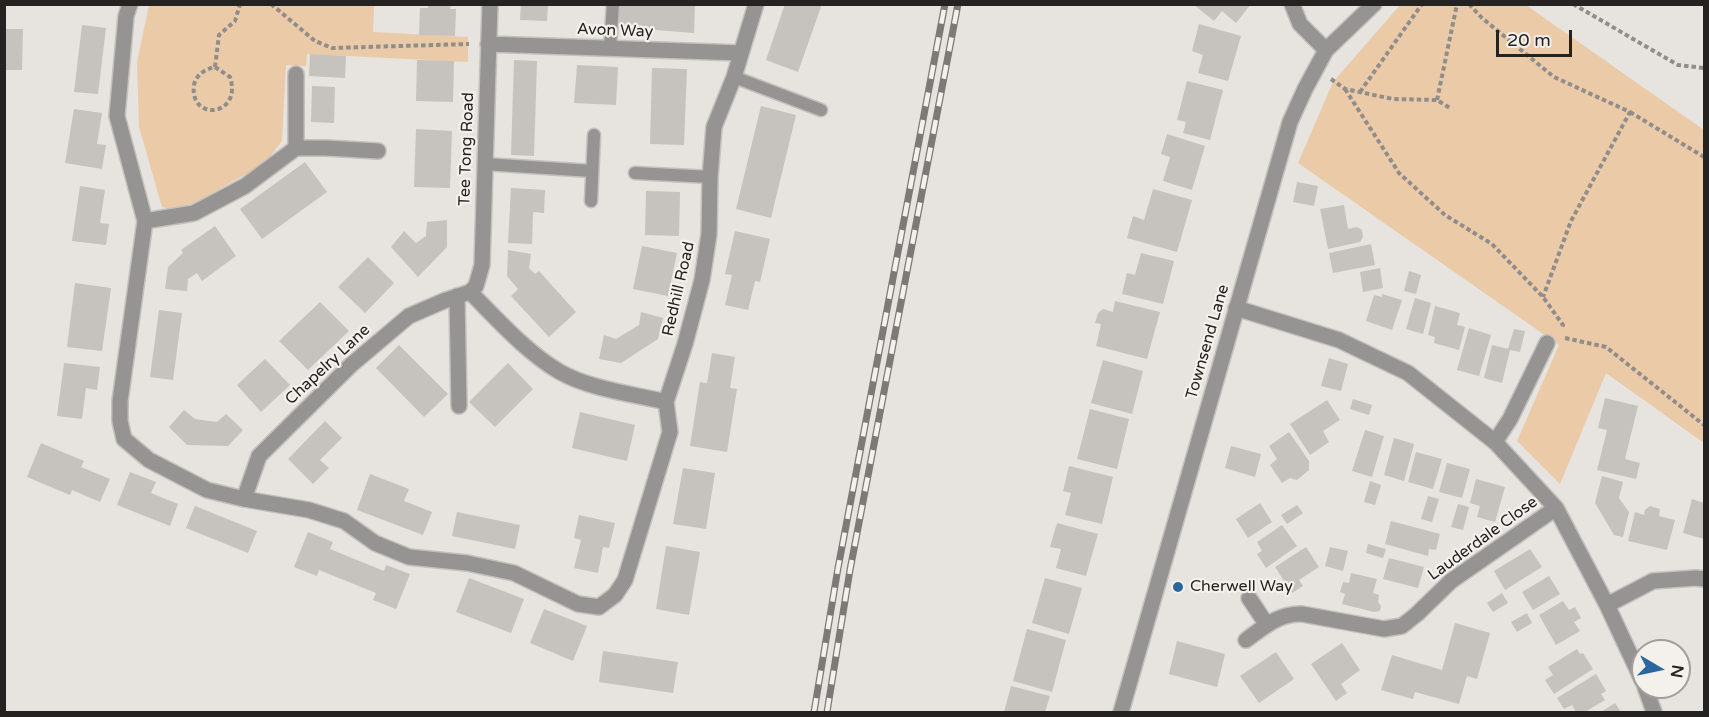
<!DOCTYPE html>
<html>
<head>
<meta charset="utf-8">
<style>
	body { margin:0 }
	#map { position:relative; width:1709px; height:717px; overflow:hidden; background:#e7e3df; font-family:"Varela Round",sans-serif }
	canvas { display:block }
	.frame { position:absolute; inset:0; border:6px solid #242321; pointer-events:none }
	.north { position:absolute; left:1631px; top:639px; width:60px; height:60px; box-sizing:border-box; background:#f4f0ec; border:2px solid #a19e9b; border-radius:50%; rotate:99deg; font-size:16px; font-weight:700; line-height:24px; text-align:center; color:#242321 }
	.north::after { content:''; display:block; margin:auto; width:21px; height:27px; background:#2a679e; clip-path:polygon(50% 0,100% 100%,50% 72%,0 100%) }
	.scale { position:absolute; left:1496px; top:30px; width:76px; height:27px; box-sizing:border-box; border:3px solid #242321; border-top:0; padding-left:8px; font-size:18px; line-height:21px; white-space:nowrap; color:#242321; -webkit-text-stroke:4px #f4f0ec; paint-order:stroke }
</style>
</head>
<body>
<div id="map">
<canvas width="1709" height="717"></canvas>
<div class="frame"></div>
<div class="north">N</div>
<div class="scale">20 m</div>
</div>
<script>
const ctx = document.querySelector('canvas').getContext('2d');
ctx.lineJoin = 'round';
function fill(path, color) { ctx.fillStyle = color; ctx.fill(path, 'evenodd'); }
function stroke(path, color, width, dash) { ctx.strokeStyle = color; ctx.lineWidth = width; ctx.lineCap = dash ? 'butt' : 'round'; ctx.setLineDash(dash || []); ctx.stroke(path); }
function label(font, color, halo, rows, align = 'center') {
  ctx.font = font + ' "Varela Round",sans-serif'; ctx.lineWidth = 4.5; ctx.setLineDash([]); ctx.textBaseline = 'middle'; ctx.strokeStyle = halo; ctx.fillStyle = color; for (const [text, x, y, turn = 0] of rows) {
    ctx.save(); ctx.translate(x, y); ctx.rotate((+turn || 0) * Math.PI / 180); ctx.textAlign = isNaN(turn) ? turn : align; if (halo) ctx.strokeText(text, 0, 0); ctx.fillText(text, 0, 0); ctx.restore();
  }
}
const green = new Path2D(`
	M149,5H374L373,32L468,37V62L307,54L306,66L286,65L282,141L265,163L195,203L171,209L162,207L139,127L137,62Z
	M1400,5H1526L1704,130V443L1606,373L1560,484L1517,441L1559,345L1298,163L1333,82Z`);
const building = new Path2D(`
	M521,4H548L547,21L520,20Z
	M620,4H695L694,33L618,27Z
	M785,4H822L798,72L766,60Z
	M1193,4H1251L1236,23L1222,11L1214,21Z
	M428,5H451L450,9H456L455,36L419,35L420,8H428Z
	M1199,24L1241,36L1228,81L1198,73L1203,55L1192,51Z
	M82,25L106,28L98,94L74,92Z
	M4,29H23L22,70H4Z
	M310,54L346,56L345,78L309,76Z
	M417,60L454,61L453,102L416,101Z
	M514,60L537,61L534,156L511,155Z
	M577,65L618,67L616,105L574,103Z
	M652,68L687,69L684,145L650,144Z
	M1187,81L1223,90L1210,140L1183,133L1186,122L1177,120Z
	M312,86L335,87L334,123L311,122Z
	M761,106L796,115L771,218L736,209Z
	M74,109L102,113L97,144L106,145L102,169L65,163Z
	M416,129L452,131L450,188L414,187Z
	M1167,134L1205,146L1192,190L1163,181L1170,157L1161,154Z
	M305,162L327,192L262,239L240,209Z
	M1297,182L1318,186L1314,206L1293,202Z
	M80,186L105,190L100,223L109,224L106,245L72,241Z
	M511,188L545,190L544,213L533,212L532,244L508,243Z
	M1153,189L1192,200L1177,252L1127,238L1133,216L1144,220Z
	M646,191L680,192L679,236L645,235Z
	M1344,205L1348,229L1357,227L1362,230L1363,237L1360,242L1328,249L1320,209Z
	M447,220V247L418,277L391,247L404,231L416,243L426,236L427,222Z
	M215,226L236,256L202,281L197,273L188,279L187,291L165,289L168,267L183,253L181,250Z
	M735,231L770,239L760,282L755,281L748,310L725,305L732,275L725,274Z
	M1371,244L1375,265L1333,273L1329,253Z
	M642,246L677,253L668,296L633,289Z
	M508,250L531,254L529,268L535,274L539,271L576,312L549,337L511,296L518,289L507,276Z
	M1141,253L1174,261L1163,304L1122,294L1127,273L1135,275Z
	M368,257L394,283L365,313L338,287Z
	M1380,268L1383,288L1363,292L1360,272Z
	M1409,271L1421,275L1416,294L1404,291Z
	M75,283L111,288L102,351L67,347Z
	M1382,294L1402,300L1392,330L1366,321L1374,295L1382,297Z
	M1415,298L1431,303L1423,334L1406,329Z
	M1115,301L1160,312L1147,359L1096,346L1101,324L1095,323L1098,313L1103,309L1113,312Z
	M320,302L349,331L308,370L279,341Z
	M1435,306L1460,313L1457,325L1465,327L1459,350L1434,343L1435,337L1428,335Z
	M159,310L182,313L173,380L150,377Z
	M641,312L663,318L658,339L621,363L599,359L604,335L616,339L639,325Z
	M1469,328L1491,335L1479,376L1457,370Z
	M1514,329L1525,331L1520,352L1510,350L1502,383L1484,378L1492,345L1508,349Z
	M399,345L448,394L424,417L376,368Z
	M712,353L735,357L730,388L737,389L727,452L690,446L700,382L707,383Z
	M1329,358L1348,364L1341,391L1321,386Z
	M265,359L290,385L261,412L237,385Z
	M1103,360L1143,371L1132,414L1091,403Z
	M64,363L100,367L97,390L86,388L82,419L57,416Z
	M508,363L533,389L495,427L469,402Z
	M1605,398L1638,406L1625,459L1640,463L1636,479L1597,470L1607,430L1598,428Z
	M1353,399L1372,405L1369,415L1350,409Z
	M1327,400L1340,420L1323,431L1329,442L1310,455L1290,424Z
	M1090,409L1129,419L1117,469L1077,459Z
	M184,410L195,419L217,422L226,414L243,430L228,446L187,445L169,427Z
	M580,412L635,425L627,461L572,448Z
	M325,421L342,438L320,460L329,468L313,484L288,459Z
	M1365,430L1384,436L1372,477L1352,471Z
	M1289,432L1309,461V470L1297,480L1290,478L1282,483L1270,465L1277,459L1269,446Z
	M1394,438L1414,444L1404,481L1384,475Z
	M41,443L84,461L81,467L110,479L100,502L72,490L70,495L27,477Z
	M1231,446L1261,454L1255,477L1225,468Z
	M1416,452L1442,459L1433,489L1408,482Z
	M1447,463L1470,469L1462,498L1439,492Z
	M1069,466L1113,477L1102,524L1065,515L1071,493L1063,491Z
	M683,468L715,473L706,529L673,524Z
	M130,472L156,482L151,493L178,504L170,526L117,505Z
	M370,474L409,489L404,501L432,512L423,535L357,510Z
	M1602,476L1623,482L1619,498L1629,512L1623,537L1614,535L1595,503Z
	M1476,479L1505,487L1495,522L1477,517L1480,506L1470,503Z
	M1370,481L1381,485L1375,505L1364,502Z
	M1428,496L1439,499L1432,522L1421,519Z
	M1692,499L1704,503V539L1683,533Z
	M1260,503L1272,522L1248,538L1236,519Z
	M1458,504L1469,507L1463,530L1451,527Z
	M1297,505L1303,513L1287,524L1281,515Z
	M195,506L257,531L248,553L186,528Z
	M1650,506L1660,509L1659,516L1675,520L1667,550L1628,541L1635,512L1644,515L1645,510Z
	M457,512L520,525L515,549L452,536Z
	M579,515L615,523L609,548L603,547L598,573L574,568L581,540L574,538Z
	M1391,521L1440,534L1436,550L1429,549L1428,556L1385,544Z
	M1057,523L1098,534L1086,576L1056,568L1061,549L1050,547Z
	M1282,525L1297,546L1266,568L1257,554L1262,551L1257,542Z
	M308,532L333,542L330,549L384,571L386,565L410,574L396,609L373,600L376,593L319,570L317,576L294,567Z
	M1368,544L1386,549L1383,558L1366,553Z
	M666,546L700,552L689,615L656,609Z
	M1306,547L1319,567L1299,580L1303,586L1292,593L1275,567Z
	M1330,547L1348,551L1343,571L1325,566Z
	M1530,549L1542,567L1505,590L1494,571Z
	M1389,558L1424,567L1418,588L1383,579Z
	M1351,573L1377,579L1373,593L1379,595L1378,602L1381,606L1380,611L1374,612L1342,604L1345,594L1340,592L1343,582L1349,583Z
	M1549,576L1560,594L1533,610L1522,592Z
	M469,578L524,599L511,633L456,612Z
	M1045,578L1082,588L1069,634L1032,623Z
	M1502,593L1508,603L1493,612L1487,603Z
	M1563,601L1569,610L1575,607L1581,618L1574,622L1580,631L1556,645L1539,615Z
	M544,609L587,626L573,661L530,643Z
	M1527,613L1532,623L1517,632L1511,622Z
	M1455,623L1490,633L1477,679L1467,676L1459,704L1415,692L1413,699L1381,690L1392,655L1442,670Z
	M1027,629L1066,640L1052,692L1013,681Z
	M1177,641L1225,654L1217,687L1169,674Z
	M1342,643L1360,670L1341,684L1347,693L1336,701L1311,664Z
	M1577,649L1580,654L1583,653L1593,669L1554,694L1545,680L1553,675L1548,667Z
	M603,651L678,662L673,693L599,682Z
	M1276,652L1294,679L1259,703L1240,676Z
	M1596,674L1606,691L1601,694L1605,700L1585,712H1576L1572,705L1564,709L1557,698Z
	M1011,686L1050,696L1045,712H1004Z
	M1615,703L1621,712H1601Z`);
const path = new Path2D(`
	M271,4L315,41L332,48L469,44
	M1469,4L1482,18L1554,77L1630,112L1571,221L1543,297
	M1573,4L1678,65L1704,68
	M215,67L230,77C243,117 189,122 194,85C196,75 205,69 215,67Z
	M215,67L219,35L235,21L240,4
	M1331,79L1345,89L1393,99L1437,100L1450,108
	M1345,89L1399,173L1445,215L1492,244L1543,297L1563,325L1562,329
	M1360,92L1422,4
	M1437,100L1457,4
	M1630,112L1704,157
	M1565,338L1606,347L1704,425`);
const service = new Path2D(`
	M610,48L613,4
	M734,77L821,110
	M484,164L592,171
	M635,173L710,177
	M591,201L594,135`);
const minor = new Path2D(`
	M130,4L126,16L117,116L145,221L120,401V421L124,439L149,460L207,490L244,499L309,510L344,521L375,543L409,557L467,563L514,573L578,604L599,607L615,595L625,580L670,432L666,402L685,344L702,280L709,234L710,177L714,127L734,77L756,4
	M1292,4L1300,24L1326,50
	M488,44L741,53
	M296,148V74
	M145,221L194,213L245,186L296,148H326L378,151
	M470,292L476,286L482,265L490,4
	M470,292C497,319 527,353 560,372C590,389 633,394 666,402
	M457,296L459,406
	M1236,308L1339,340L1408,373L1495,442L1556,508L1607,605L1643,682
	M1495,442L1510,419L1547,343
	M244,499L259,456L351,365L409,316L446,300L470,292
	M1249,598L1267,625
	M1607,605L1653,581L1696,578L1704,579
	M1246,640C1264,627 1279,613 1302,614L1384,629L1402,626L1417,614L1451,581L1556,508
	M1645,687L1654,712
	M1121,712L1290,122L1305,89L1326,50L1374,4`);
const rail = new Path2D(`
	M814,712L838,568L945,4
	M827,712L850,570L958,4`);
const markers = [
	[1178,587,6,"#2a679e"]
];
const streetNames = [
	["Avon Way",615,31,2],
	["Tee Tong Road",467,149,-88],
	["Redhill Road",679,289,-77],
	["Townsend Lane",1208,342,-74],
	["Chapelry Lane",328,365,-43],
	["Lauderdale Close",1483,539,-36]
];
const poiNames = [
	["Cherwell Way",1190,587]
];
fill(green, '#ebcaa8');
fill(building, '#c6c2be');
stroke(service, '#c4c0bd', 15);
stroke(minor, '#c4c0bd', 18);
stroke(path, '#908d8a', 4, [4.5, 3]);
stroke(service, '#969492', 12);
stroke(minor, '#969492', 15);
stroke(rail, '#7c7a77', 7);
stroke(rail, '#f4f0ec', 4.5, [14]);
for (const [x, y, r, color] of markers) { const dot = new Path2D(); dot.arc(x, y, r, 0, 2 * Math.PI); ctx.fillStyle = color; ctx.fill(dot); stroke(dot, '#f4f0ec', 2); }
label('16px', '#242321', '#f4f0ec', streetNames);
label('16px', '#242321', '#f4f0ec', poiNames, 'left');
</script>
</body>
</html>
